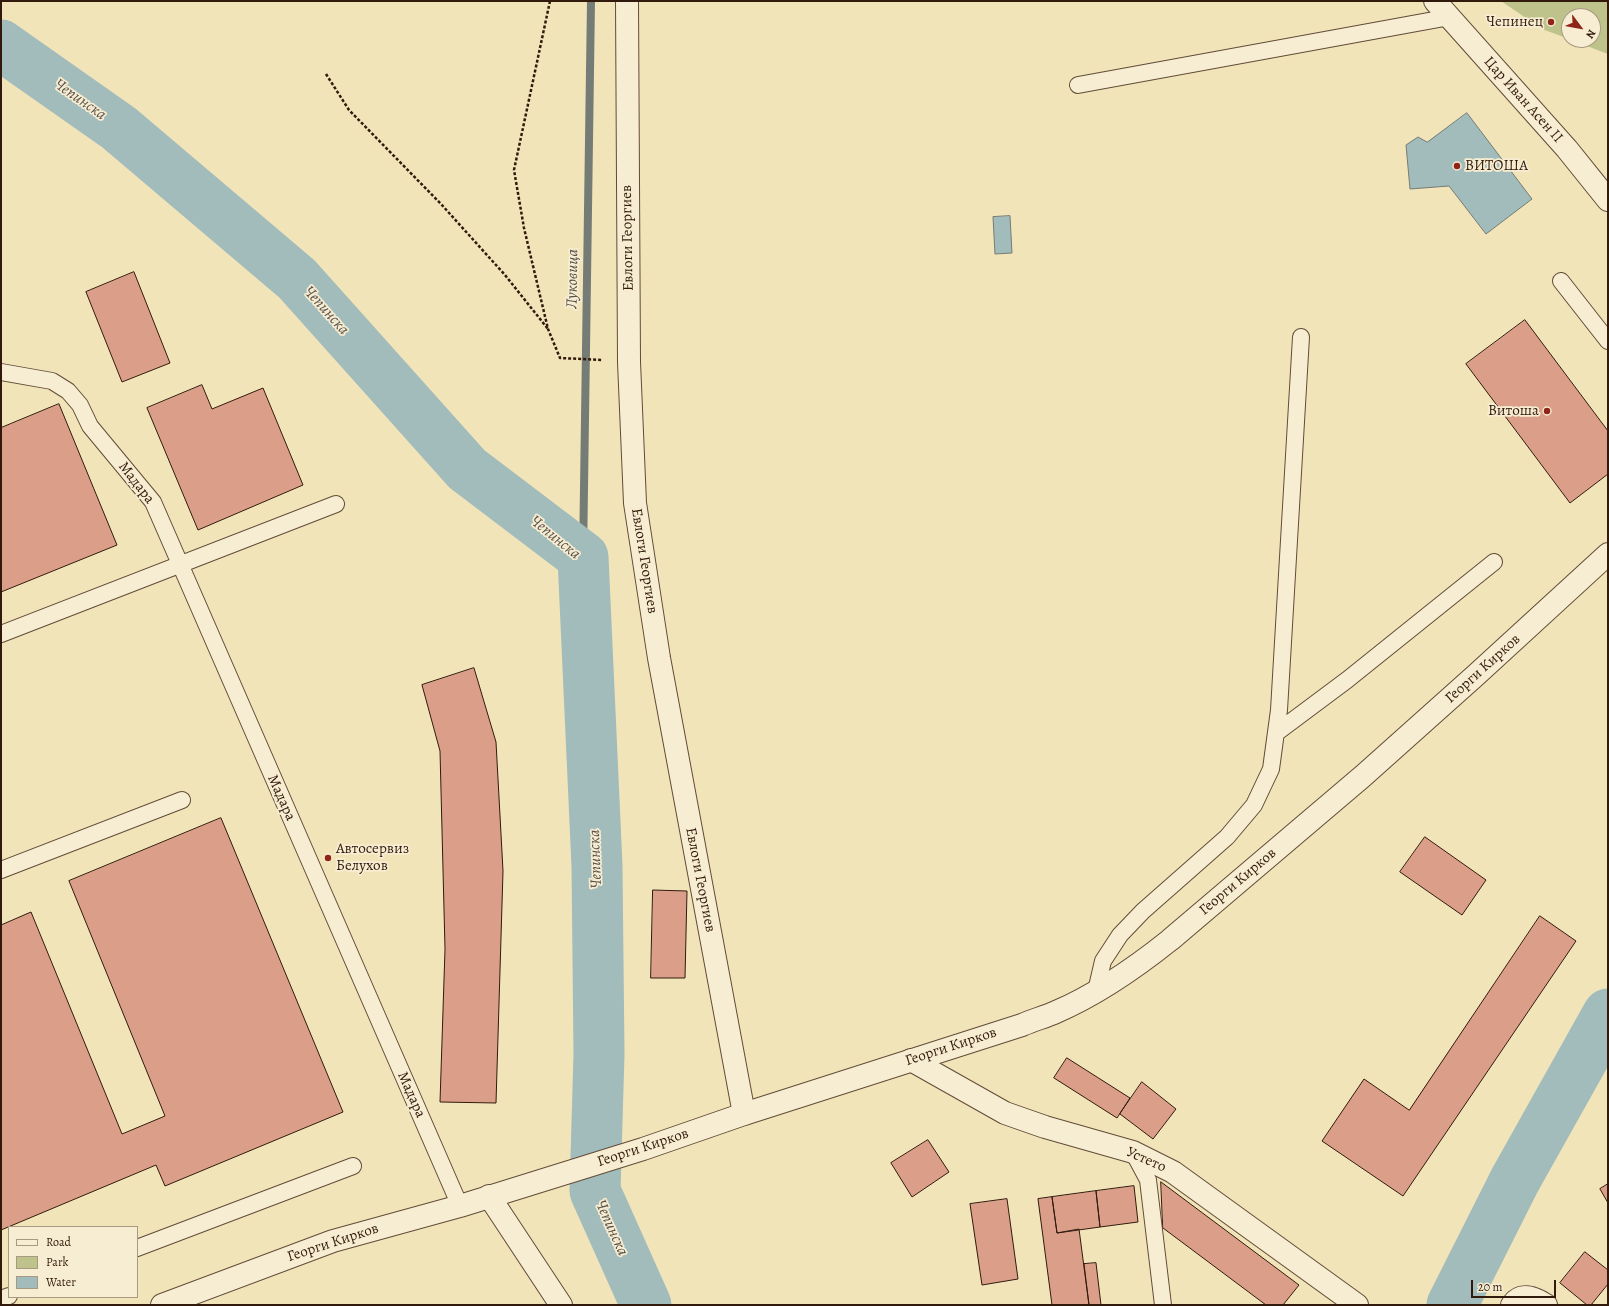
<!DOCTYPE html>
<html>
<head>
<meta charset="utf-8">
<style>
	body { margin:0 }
	#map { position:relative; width:1609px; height:1306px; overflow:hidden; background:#f2e4b9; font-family:Alegreya,serif }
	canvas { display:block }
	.frame { position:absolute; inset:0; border:2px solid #311a0c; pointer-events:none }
	.legend { position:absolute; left:8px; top:1226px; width:130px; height:72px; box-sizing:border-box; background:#f7edd2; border:1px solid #a89983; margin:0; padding:5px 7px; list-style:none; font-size:12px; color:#311a0c }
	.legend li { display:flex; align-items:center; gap:8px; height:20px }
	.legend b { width:20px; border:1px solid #a89983 }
	.north { position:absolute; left:1561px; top:8px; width:40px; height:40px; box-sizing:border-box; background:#f7edd2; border:1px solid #a89983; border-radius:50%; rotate:122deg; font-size:11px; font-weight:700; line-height:16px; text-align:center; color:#311a0c }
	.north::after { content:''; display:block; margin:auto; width:14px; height:18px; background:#8f2418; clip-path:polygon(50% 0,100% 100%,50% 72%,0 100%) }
	.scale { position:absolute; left:1471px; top:1280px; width:85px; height:18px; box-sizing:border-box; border:2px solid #311a0c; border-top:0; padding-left:5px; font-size:12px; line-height:14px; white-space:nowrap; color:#311a0c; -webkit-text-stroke:3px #f7edd2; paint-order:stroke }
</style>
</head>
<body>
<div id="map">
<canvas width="1609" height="1306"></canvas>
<div class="frame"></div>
<ul class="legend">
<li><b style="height:5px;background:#f7edd2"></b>Road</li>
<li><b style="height:11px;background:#bec38c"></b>Park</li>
<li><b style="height:11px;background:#a2bbbb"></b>Water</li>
</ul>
<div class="north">N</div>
<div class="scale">20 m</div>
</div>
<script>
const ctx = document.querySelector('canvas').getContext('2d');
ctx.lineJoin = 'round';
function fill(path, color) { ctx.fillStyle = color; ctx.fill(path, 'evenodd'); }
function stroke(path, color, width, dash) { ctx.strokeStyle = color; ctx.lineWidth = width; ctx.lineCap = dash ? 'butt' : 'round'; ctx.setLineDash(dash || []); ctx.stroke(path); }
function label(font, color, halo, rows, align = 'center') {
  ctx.font = font + ' Alegreya,serif'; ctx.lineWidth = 3.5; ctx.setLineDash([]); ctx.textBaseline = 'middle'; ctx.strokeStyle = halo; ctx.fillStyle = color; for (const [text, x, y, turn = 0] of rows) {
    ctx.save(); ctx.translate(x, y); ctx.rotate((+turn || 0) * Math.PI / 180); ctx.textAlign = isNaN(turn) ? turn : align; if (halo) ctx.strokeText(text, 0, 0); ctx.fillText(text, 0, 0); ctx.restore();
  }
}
const green = new Path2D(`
	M1501,1H1608V54L1571,40H1593V16H1569V39L1542,29Z`);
const water = new Path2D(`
	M1467,113L1532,199L1486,234L1449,186L1410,189L1406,145L1418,137L1427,142Z
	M1010,216L1012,253L995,254L993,217Z`);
const stream = new Path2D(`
	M583,557L591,1`);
const river = new Path2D(`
	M1,45L119,128L297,279L467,469L583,557L597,866L599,1054L595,1191L646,1305
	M1452,1305L1515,1180L1608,1014`);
const building = new Path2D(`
	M134,272L170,363L122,382L86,292Z
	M1525,320L1608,431V474L1570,503L1466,364Z
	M202,385L212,409L263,388L303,485L198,530L147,408Z
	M59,404L117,545L1,592V428Z
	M474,668L496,742L503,871L496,1103L440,1102L445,949L440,751L422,685Z
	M221,818L343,1112L165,1186L156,1165L1,1230V925L31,912L122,1134L165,1116L69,881Z
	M1425,837L1486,880L1462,915L1400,872Z
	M653,890L687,891L685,978H651Z
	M1540,916L1576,941L1403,1196L1322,1141L1364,1079L1409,1110Z
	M1067,1058L1130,1098L1117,1118L1054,1078Z
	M1142,1082L1176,1109L1153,1139L1120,1114Z
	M928,1140L949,1172L912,1197L891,1163Z
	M1161,1182L1299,1285L1283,1305H1266L1163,1228Z
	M1608,1184V1203L1600,1189Z
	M1134,1186L1138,1222L1100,1227L1096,1191Z
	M1096,1191L1100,1227L1057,1233L1052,1197Z
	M1052,1197L1057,1233L1079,1229L1089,1305H1052L1038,1199Z
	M1007,1199L1018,1279L982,1285L970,1204Z
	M1585,1252L1608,1270V1284L1591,1305H1587L1560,1283Z
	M1096,1263L1101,1305H1089L1084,1264Z`);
const path = new Path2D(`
	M550,1L514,170L524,228L548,329L560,358L603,360
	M326,74L349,110L441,204L505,275L548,329`);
const service = new Path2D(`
	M1078,85L1450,17
	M1561,281L1608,341
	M1,372L52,381L68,391L80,405L90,426L153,502L460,1206
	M1,634L336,504
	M1276,733L1347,680L1494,562
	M1,870L182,800
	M1096,991L1103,961L1120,935L1143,911L1227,837L1254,805L1271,769L1279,710L1301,337
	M1133,1152L1148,1180L1163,1305
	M137,1248L353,1166
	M1,1299L9,1296`);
const minor = new Path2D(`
	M627,1L629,362L635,503L659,658L744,1114
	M1435,1L1567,149L1608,200
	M911,1060L1005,1113L1045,1127L1133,1152L1173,1172L1357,1305
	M489,1196L561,1305
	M1512,1305C1521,1292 1535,1298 1546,1305`);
const tertiary = new Path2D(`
	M162,1305L333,1241L460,1206L643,1149L744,1114L1022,1025C1033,1020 1045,1017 1056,1012C1098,994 1135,968 1170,940L1363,776L1476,675L1608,554`);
const markers = [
	[1551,22,4,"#8f2418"],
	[1457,166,4,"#8f2418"],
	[1547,411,4,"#8f2418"],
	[328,858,4,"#8f2418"]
];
const poiNames = [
	["Чепинец",1543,22],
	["ВИТОША",1465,166,"left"],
	["Витоша",1539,411],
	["Автосервиз",336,849,"left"],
	["Белухов",336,866,"left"]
];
const streetNames = [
	["Цар Иван Асен II",1523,100,48],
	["Евлоги Георгиев",628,238,-91],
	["Мадара",136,483,52],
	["Евлоги Георгиев",644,561,81],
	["Георги Кирков",1483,669,-42],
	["Мадара",281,798,66],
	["Евлоги Георгиев",700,880,79],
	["Георги Кирков",1238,882,-40],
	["Георги Кирков",951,1047,-18],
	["Мадара",411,1095,66],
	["Георги Кирков",643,1148,-18],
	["Устето",1146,1160,24],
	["Георги Кирков",333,1243,-18]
];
const waterNames = [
	["Чепинска",80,100,35],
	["Луковица",573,279,-89],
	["Чепинска",326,311,48],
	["Чепинска",555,538,39],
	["Чепинска",596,859,-92],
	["Чепинска",611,1228,66]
];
fill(green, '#bec38c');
fill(water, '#a2bbbb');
stroke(water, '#757b75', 1);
stroke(stream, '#757b75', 8);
stroke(river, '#a2bbbb', 51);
fill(building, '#db9f89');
stroke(building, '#311a0c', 1);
stroke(service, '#614c37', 18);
stroke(minor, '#614c37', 24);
stroke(tertiary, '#614c37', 24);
stroke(path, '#311a0c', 2.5, [3, 2]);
stroke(service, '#f7edd2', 16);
stroke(minor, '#f7edd2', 22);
stroke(tertiary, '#f7edd2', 22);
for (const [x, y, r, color] of markers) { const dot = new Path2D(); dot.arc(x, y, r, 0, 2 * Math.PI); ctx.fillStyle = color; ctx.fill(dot); stroke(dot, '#f7edd2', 1.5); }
label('15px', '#311a0c', '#f7edd2', poiNames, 'right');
label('15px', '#311a0c', '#f7edd2', streetNames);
label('italic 16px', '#595249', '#f7edd2', waterNames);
</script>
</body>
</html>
